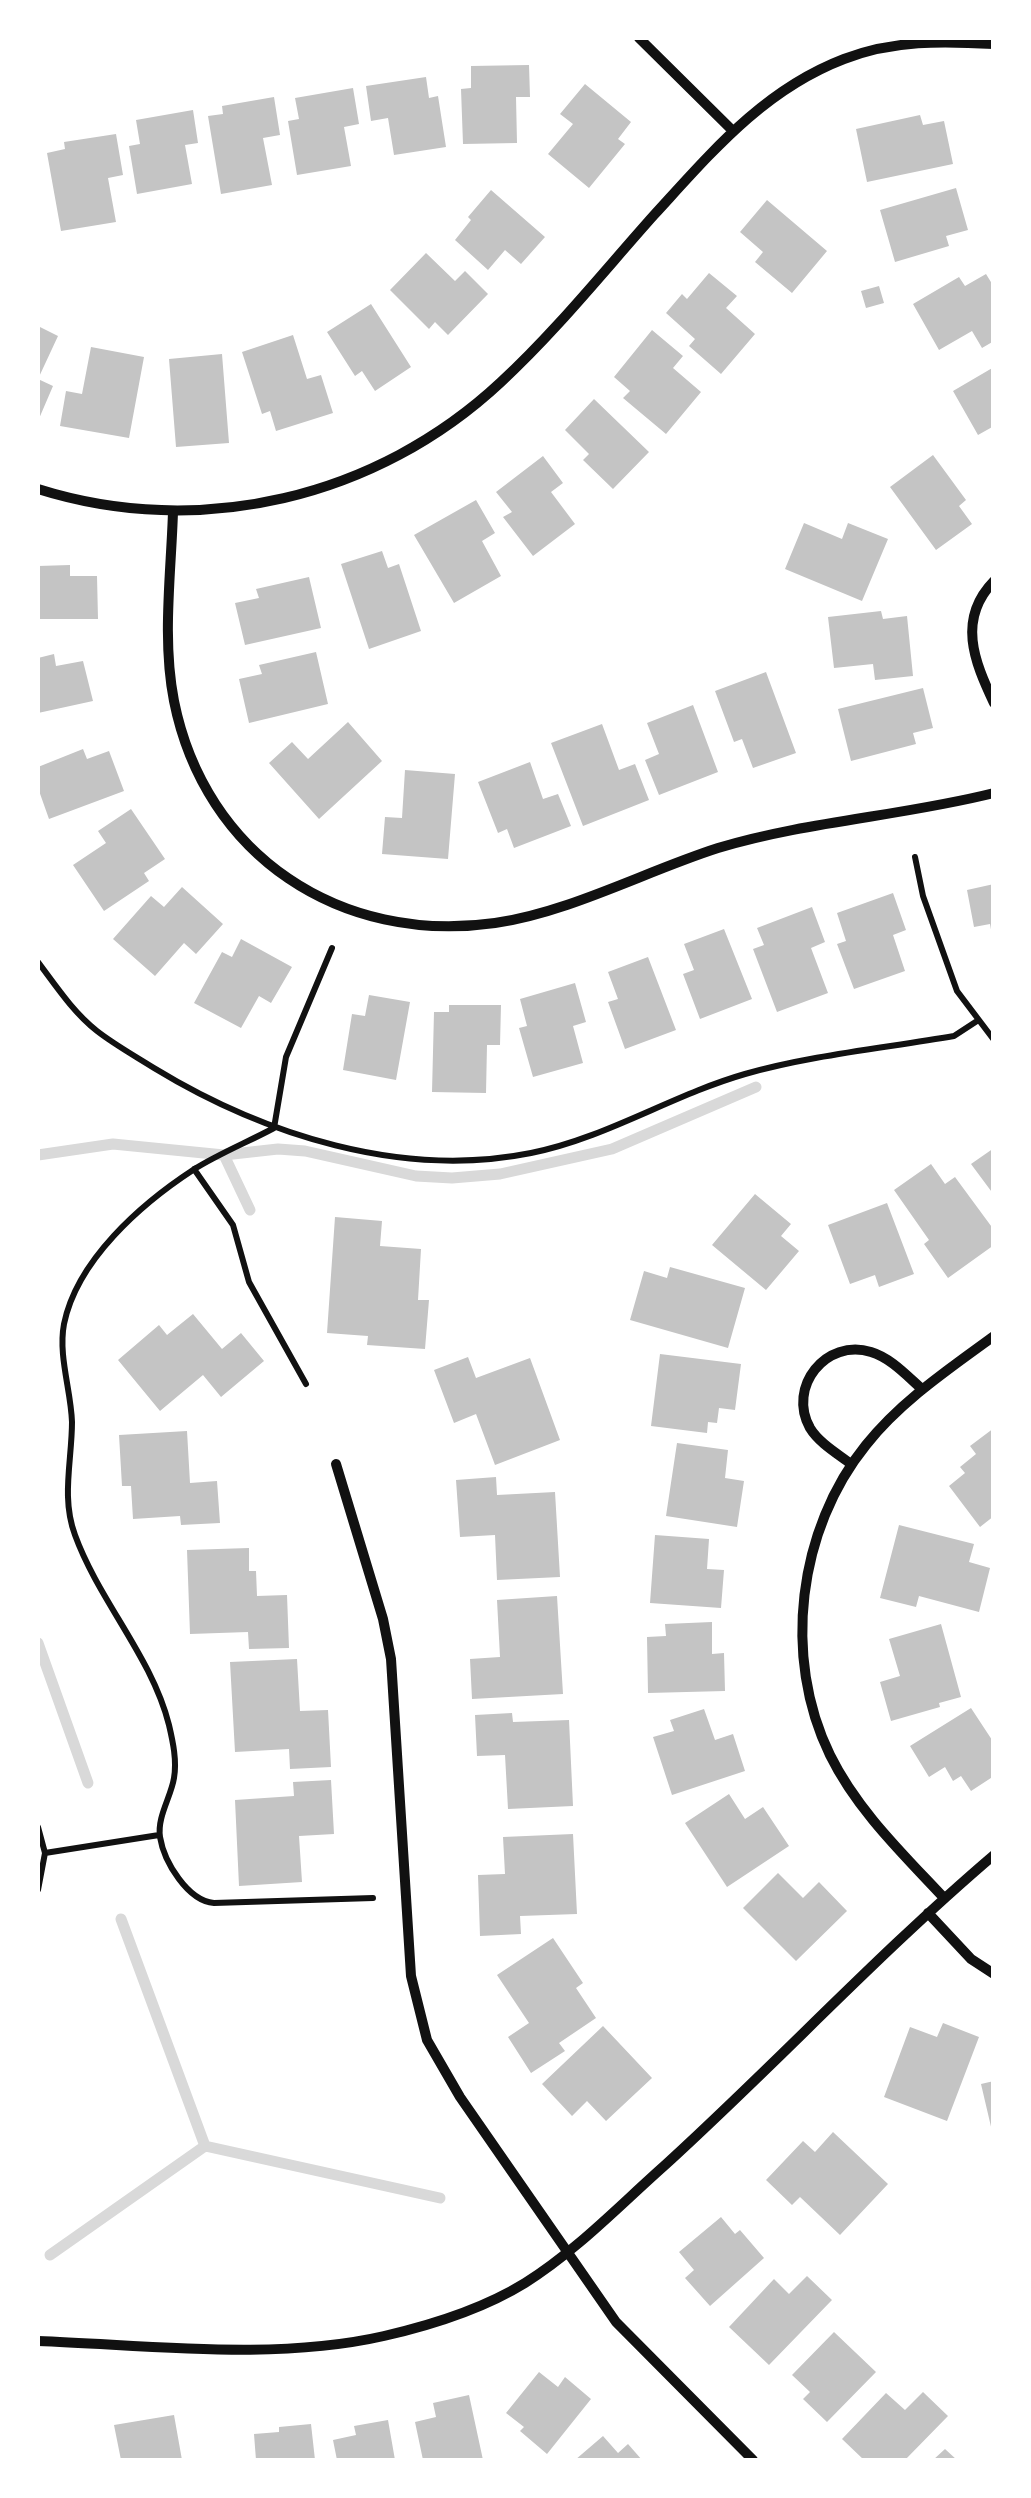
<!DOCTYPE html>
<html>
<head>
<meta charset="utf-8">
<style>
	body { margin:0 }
	#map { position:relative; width:1031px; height:2498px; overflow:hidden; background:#fff; font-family:"Exo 2",sans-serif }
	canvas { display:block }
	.frame { position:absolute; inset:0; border:40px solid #fff; pointer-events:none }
</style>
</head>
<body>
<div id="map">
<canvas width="1031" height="2498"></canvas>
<div class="frame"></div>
</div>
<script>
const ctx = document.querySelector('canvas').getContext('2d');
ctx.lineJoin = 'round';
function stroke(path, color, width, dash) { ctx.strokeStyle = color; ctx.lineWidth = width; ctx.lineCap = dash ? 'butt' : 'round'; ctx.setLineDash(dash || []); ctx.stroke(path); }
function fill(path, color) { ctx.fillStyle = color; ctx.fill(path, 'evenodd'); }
const stream = new Path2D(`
	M38,1155L113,1144L224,1155L278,1149L305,1151L416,1176L452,1178L500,1174L612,1149L756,1087
	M224,1155L250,1210
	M38,1643L88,1783
	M121,1919L205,2146
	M50,2255L205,2146L440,2198`);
const building = new Path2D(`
	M529,65L530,97H516L517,143L463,144L461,89L471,88V66Z
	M426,77L429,98L438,96L446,147L394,155L388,118L371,121L366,86Z
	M585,84L631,122L618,139L625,144L589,188L548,154L573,124L560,114Z
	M353,88L359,124L344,127L351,166L297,175L288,121L299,119L295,98Z
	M274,97L280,135L263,138L272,185L221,194L208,116L223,114L222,106Z
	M193,110L198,143L185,145L192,184L137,194L129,146L140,144L136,120Z
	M920,115L923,125L944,121L953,164L867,182L856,129Z
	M116,134L123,175L108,178L116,222L61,231L47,153L65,149L64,142Z
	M956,188L968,230L946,236L949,246L895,262L880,210Z
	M491,190L545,237L521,264L505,250L488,270L455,240L471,220L468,217Z
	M767,200L827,251L792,293L755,262L763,252L740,232Z
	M426,253L455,281L465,271L488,294L448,335L435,322L429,329L390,290Z
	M709,273L737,296L726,308L755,334L721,374L689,346L695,339L666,313L682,294L687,299Z
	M986,274L994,287V341L982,348L972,331L939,350L913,304L959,277L965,286Z
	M879,286L884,303L866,308L861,291Z
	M371,304L411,367L375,391L362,371L355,376L327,332Z
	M38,326L58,336L38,379L53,386L38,421Z
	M652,330L683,356L673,368L701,392L666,434L623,398L630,391L614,377Z
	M293,335L307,379L321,375L333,413L276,431L270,411L262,414L242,352Z
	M91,347L144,357L129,438L60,426L66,391L82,394Z
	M222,354L229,443L176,447L169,359Z
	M994,367V426L978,435L953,391Z
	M594,399L649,452L613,489L583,460L589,454L565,430Z
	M933,455L966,500L959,506L972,524L936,550L890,487Z
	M543,456L563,483L551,492L575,524L533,556L503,517L512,512L496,492Z
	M476,500L495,533L482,541L501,576L454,603L414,535Z
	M804,523L842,539L848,523L888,539L862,601L785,569Z
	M382,551L388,568L399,564L421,631L369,649L341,564Z
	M70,565V576H97L98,619H38V566Z
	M309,577L321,628L245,645L235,603L259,598L256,589Z
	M881,611L883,619L907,616L913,676L875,680L873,664L834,668L828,617Z
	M316,652L328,704L249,723L239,679L262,674L259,665Z
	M54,654L56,666L83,661L93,701L38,713V658Z
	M766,672L796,753L753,768L742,739L734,742L715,691Z
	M923,688L933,728L913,733L916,744L851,761L838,709Z
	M693,705L718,772L659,795L645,760L659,754L647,723Z
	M348,722L382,761L319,819L269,763L292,742L308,759Z
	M602,724L619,770L635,764L649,800L583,826L551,743Z
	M83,749L87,759L109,751L124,791L49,819L38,788V767Z
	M530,762L543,799L558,794L571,826L514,848L507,829L498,833L478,782Z
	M405,770L455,774L448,859L382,854L385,817L402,818Z
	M131,809L165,859L144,873L149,881L104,911L73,865L106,843L98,831Z
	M994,884V935H992L990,924L974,927L967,890Z
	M182,887L223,924L196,954L184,943L155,976L113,939L151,896L164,907Z
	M893,893L906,930L893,935L905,971L854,989L837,944L846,941L837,913Z
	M812,907L825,942L811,948L828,993L777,1012L753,949L764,945L757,928Z
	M724,929L752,999L700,1019L683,974L694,970L684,944Z
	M241,939L292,967L271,1003L259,996L241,1028L194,1003L222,952L232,957Z
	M648,957L676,1030L625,1049L608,1002L618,999L608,972Z
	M575,983L586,1022L573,1026L583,1063L533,1077L519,1028L527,1026L520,999Z
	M369,995L410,1002L396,1080L343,1070L352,1014L365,1016Z
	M449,1005H501L500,1045H487L486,1093L432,1092L434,1012H449Z
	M994,1148V1195L971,1164Z
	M931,1164L945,1184L955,1177L994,1230V1245L948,1278L924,1244L929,1240L894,1190Z
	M755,1194L791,1224L781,1236L799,1251L766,1290L712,1245Z
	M887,1203L914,1274L879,1287L875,1275L850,1284L828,1225Z
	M335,1217L382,1221L380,1246L421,1249L418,1300H429L425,1349L367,1345L368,1336L327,1333Z
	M670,1267L745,1288L728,1348L630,1320L644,1271L667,1278Z
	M193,1314L222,1349L241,1333L264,1361L221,1397L203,1375L160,1411L118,1360L159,1325L167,1335Z
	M660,1354L741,1364L735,1410L719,1408L717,1423L708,1422L707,1433L651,1426Z
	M468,1357L476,1378L530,1358L560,1440L495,1465L476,1414L454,1423L434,1370Z
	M994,1428V1516L980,1527L949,1486L965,1473L960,1467L976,1454L970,1446Z
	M187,1431L190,1483L217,1481L220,1523L181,1525L180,1516L133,1519L131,1486H122L119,1435Z
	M677,1443L728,1450L725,1478L744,1481L737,1527L666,1516Z
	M496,1477L497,1495L555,1492L560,1577L497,1580L495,1535L460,1537L456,1480Z
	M899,1525L974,1544L969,1562L990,1568L979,1612L919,1596L916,1607L880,1598Z
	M655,1535L709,1539L707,1569L724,1570L721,1608L650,1603Z
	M249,1548V1571H256L257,1596L287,1595L289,1648L249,1649L248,1632L190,1634L187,1550Z
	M557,1596L563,1694L472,1699L470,1659L500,1657L497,1600Z
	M712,1622V1654L724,1653L725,1691L648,1693L647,1637L666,1636L665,1624Z
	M941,1624L961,1697L939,1703L940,1707L891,1721L880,1682L900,1676L889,1639Z
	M297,1659L300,1711L328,1710L331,1767L290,1769L289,1749L235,1752L230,1662Z
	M971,1708L994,1743V1776L971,1791L961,1776L953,1781L945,1767L929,1777L910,1746Z
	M704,1709L715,1740L733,1734L745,1771L672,1795L653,1737L674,1731L670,1720Z
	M512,1713L513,1722L569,1720L573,1806L508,1809L505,1755L477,1756L475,1715Z
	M331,1780L334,1834L299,1836L302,1882L239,1886L235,1800L294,1796L293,1782Z
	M729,1794L745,1819L763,1807L789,1846L727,1887L685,1823Z
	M573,1834L577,1914L520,1916L521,1934L480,1936L478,1875L505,1874L503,1837Z
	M778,1873L803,1898L819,1882L847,1911L796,1961L743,1908Z
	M553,1938L583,1983L576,1988L596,2018L559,2043L565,2051L531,2073L508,2037L529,2023L497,1975Z
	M943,2023L979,2037L947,2121L884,2097L910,2027L937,2037Z
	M603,2026L652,2078L606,2121L587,2101L572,2116L542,2084Z
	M994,2081V2131H992L981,2084Z
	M833,2132L888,2184L840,2235L800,2197L792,2205L766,2180L803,2141L815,2152Z
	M721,2217L735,2234L740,2230L764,2258L710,2306L685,2278L694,2270L679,2252Z
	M807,2276L832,2300L769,2365L729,2327L774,2279L789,2294Z
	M834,2332L876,2372L827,2422L803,2399L810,2392L792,2375Z
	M539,2372L558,2387L565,2377L591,2399L547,2454L520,2431L524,2427L506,2413Z
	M923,2392L948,2416L905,2460H864L842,2439L886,2393L905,2410Z
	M469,2395L483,2460H423L415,2422L436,2417L433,2403Z
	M174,2415L182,2460H121L114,2425Z
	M388,2420L395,2460H337L333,2440L356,2435L354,2426Z
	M311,2424L315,2460H256L254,2434L279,2432V2427Z
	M603,2436L618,2453L628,2444L642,2460H575Z
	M945,2449L957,2460H933Z`);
const path = new Path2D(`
	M915,857L923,896L957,991L994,1040
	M332,948L286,1057L274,1128C248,1142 218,1154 193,1170C141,1204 77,1260 64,1324C58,1356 71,1390 72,1422C72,1460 61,1498 75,1535C99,1601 152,1657 169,1725C173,1742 177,1761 174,1778C171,1797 157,1817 160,1837C164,1862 188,1901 214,1903L373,1898
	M38,962C56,986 73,1012 97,1031C115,1045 135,1056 154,1068C264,1135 402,1179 531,1153C606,1138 672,1095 745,1074C812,1055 885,1048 954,1036L977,1021
	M194,1169L233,1225L249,1282L306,1384
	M38,1827L45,1853L38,1890
	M45,1853L159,1835`);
const minor = new Path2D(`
	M639,38L732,130
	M38,489C200,540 377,498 501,382C556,331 604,271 654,215C711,153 763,90 844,59C893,40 942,41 994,44
	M173,512C171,574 162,640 174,701C205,856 341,945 495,923C570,912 646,871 718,848C808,821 903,816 994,793
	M994,581C957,619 974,661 994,703
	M336,1464L383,1619L391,1659L411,1976L427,2040L460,2097L616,2322L753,2460
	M851,1464C838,1454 819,1443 810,1428C787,1387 826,1338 871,1352C891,1358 907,1376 922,1389
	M944,1898C903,1854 857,1810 830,1755C782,1657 798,1529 866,1445C901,1401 949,1369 994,1336
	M928,1913L971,1959L994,1974
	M38,2341C149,2345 275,2361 384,2336C432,2325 483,2309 525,2283C576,2251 619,2206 664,2166C776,2064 879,1953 994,1855`);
stroke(stream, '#d9d9d9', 11);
fill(building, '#c4c4c4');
stroke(path, '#111', 6);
stroke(minor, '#111', 10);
</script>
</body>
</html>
